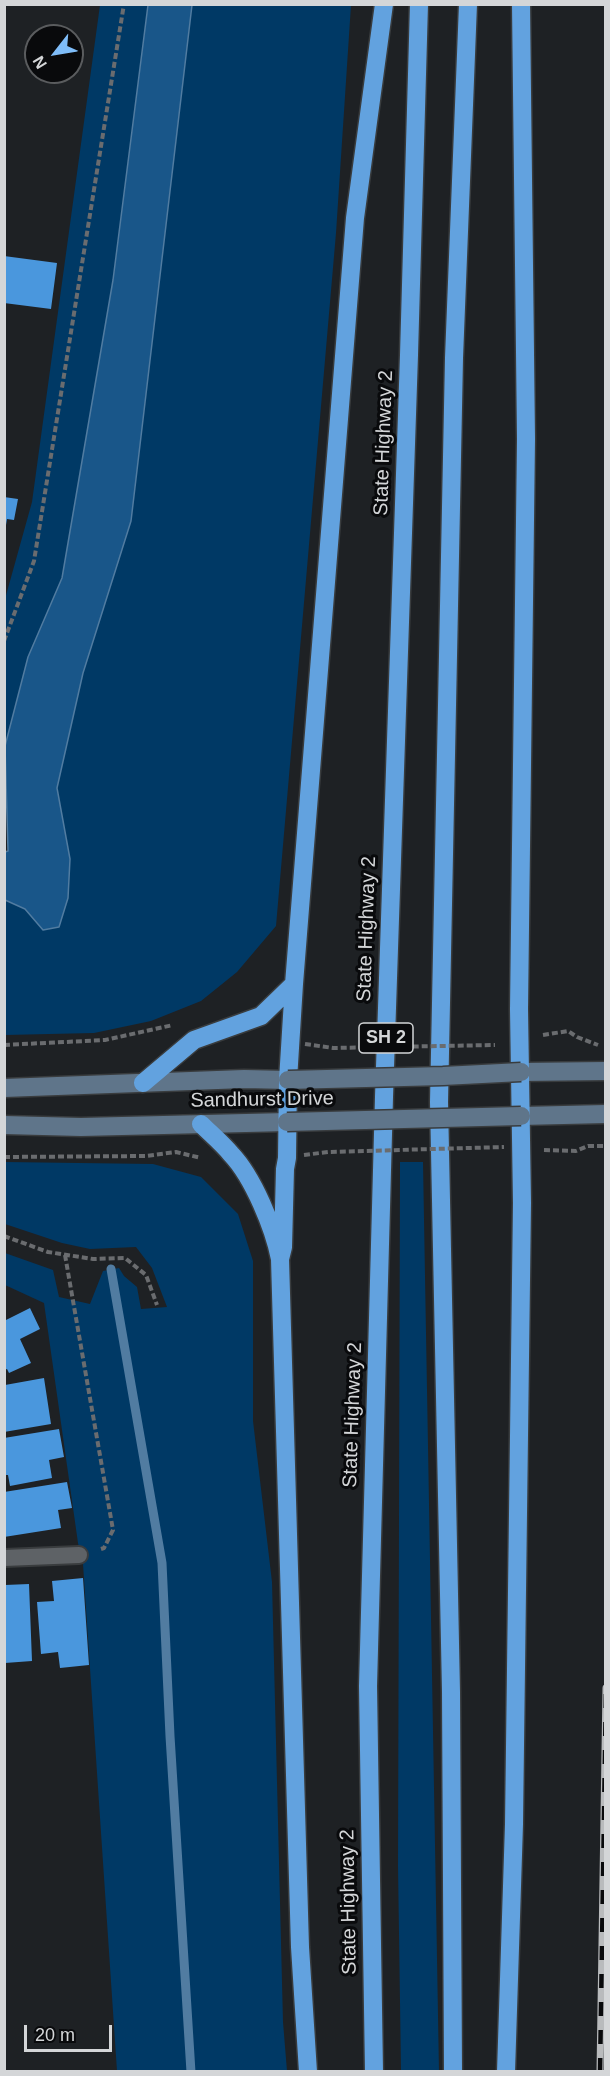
<!DOCTYPE html>
<html>
<head>
<meta charset="utf-8">
<style>
	body { margin:0 }
	#map { position:relative; width:610px; height:2076px; overflow:hidden; background:#1e2124; font-family:Helvetica,sans-serif }
	canvas { display:block }
	.frame { position:absolute; inset:0; border:6px solid #d4d6d8; pointer-events:none }
	.north { position:absolute; left:24px; top:24px; width:60px; height:60px; box-sizing:border-box; background:#090a0c; border:2px solid #5a5c5e; border-radius:50%; rotate:239deg; font-size:16px; font-weight:700; line-height:24px; text-align:center; color:#d4d6d8 }
	.north::after { content:''; display:block; margin:auto; width:21px; height:27px; background:#7fbdf9; clip-path:polygon(50% 0,100% 100%,50% 72%,0 100%) }
	.scale { position:absolute; left:24px; top:2025px; width:88px; height:27px; box-sizing:border-box; border:3px solid #d4d6d8; border-top:0; padding-left:8px; font-size:18px; line-height:21px; white-space:nowrap; color:#d4d6d8; -webkit-text-stroke:4px #090a0c; paint-order:stroke }
</style>
</head>
<body>
<div id="map">
<canvas width="610" height="2076"></canvas>
<div class="frame"></div>
<div class="north">N</div>
<div class="scale">20 m</div>
</div>
<script>
const ctx = document.querySelector('canvas').getContext('2d');
ctx.lineJoin = 'round';
function fill(path, color) { ctx.fillStyle = color; ctx.fill(path, 'evenodd'); }
function stroke(path, color, width, dash) { ctx.strokeStyle = color; ctx.lineWidth = width; ctx.lineCap = dash ? 'butt' : 'round'; ctx.setLineDash(dash || []); ctx.stroke(path); }
function label(font, color, halo, rows, align = 'center') {
  ctx.font = font + ' Helvetica,sans-serif'; ctx.lineWidth = 6; ctx.setLineDash([]); ctx.textBaseline = 'middle'; ctx.strokeStyle = halo; ctx.fillStyle = color; for (const [text, x, y, turn = 0] of rows) {
    ctx.save(); ctx.translate(x, y); ctx.rotate((+turn || 0) * Math.PI / 180); ctx.textAlign = isNaN(turn) ? turn : align; if (halo) ctx.strokeText(text, 0, 0); ctx.fillText(text, 0, 0); ctx.restore();
  }
}
const green = new Path2D(`
	M100,5H148L113,280L62,578L28,657L5,746V599L32,502Z
	M192,5H351L336,233L276,926L237,972L201,1001L151,1021L94,1033L5,1035L4,900L25,909L44,930L59,927L70,859L57,788L83,673L131,521Z
	M5,1162L153,1164L201,1177L238,1214L253,1261V1421L272,1582L283,2022L287,2071H117L83,1564L78,1543L44,1303L5,1285V1253L53,1270L59,1297L90,1304L103,1271L119,1268L124,1276L137,1287L141,1309L167,1307L152,1268L136,1247L90,1249L62,1243L5,1224Z
	M400,1162H423L439,2072L401,2071L398,1866Z`);
const water = new Path2D(`
	M148,5H192L131,521L83,673L57,788L70,859L68,898L59,927L43,930L25,909L5,900V852L8,851L5,746L28,657L62,578L113,280Z`);
const stream = new Path2D(`
	M111,1269L162,1563L170,1736L191,2072`);
const building = new Path2D(`
	M4,256L57,263L51,309L4,303Z
	M4,497L18,499L14,520L7,519L6,525Z
	M30,1308L40,1329L20,1339L31,1363L9,1373L7,1369L4,1370V1321Z
	M44,1378L51,1424L4,1432L5,1385Z
	M59,1429L64,1457L49,1460L52,1478L10,1486L8,1475H4V1438Z
	M67,1482L72,1508L58,1510L61,1528L4,1537V1492Z
	M83,1578L89,1665L60,1668L58,1652L41,1654L37,1602L54,1601L52,1581Z
	M29,1584L32,1661L5,1663V1585Z`);
const path = new Path2D(`
	M4,641L34,561L124,4
	M543,1035L568,1031L577,1037L598,1045
	M4,1045L105,1040L173,1025
	M544,1150L576,1151L588,1146H606
	M4,1157L146,1156L176,1152L201,1158
	M4,1236L48,1252L93,1259L125,1258L146,1275L157,1305
	M65,1255L113,1530L104,1548L101,1549`);
const lane = new Path2D(`
	M4,1558L79,1555`);
const secondary = new Path2D(`
	M521,1072L606,1071
	M4,1088L244,1079L288,1080
	M521,1116L606,1114
	M4,1125L81,1127L287,1122`);
const highway = new Path2D(`
	M143,1083L194,1040L261,1016L294,984
	M201,1124C211,1134 222,1143 231,1154C253,1177 274,1228 280,1259L300,1947L308,2072
	M280,1259L283,1247L285,1169L287,1158L288,1080L294,984L355,218L384,4
	M374,2072L368,1686L384,1097L409,355L419,4
	M453,2072L451,1692L439,1102L454,358L468,4
	M506,2072L514,1824L522,1203L519,1009L526,439L521,4`);
const rail = new Path2D(`
	M600,2072L606,1688`);
const pathBridge = new Path2D(`
	M305,1044L333,1048L495,1045
	M304,1155L328,1152L504,1147`);
const secondaryBridge = new Path2D(`
	M288,1080L443,1076L521,1072
	M287,1122L521,1116`);
const shields = [
	[386,1038,54]
];
const shieldNames = [
	["SH 2",386,1038]
];
const streetNames = [
	["State Highway 2",384,443,-88],
	["State Highway 2",367,929,-88],
	["Sandhurst Drive",262,1100,-1],
	["State Highway 2",353,1415,-88],
	["State Highway 2",349,1902,-91]
];
fill(green, '#003965');
fill(water, '#195689');
stroke(water, '#517ca1', 1.5);
stroke(stream, '#517ca1', 9);
fill(building, '#4a97dd');
stroke(lane, '#393c3e', 20);
stroke(secondary, '#393c3e', 21);
stroke(highway, '#393c3e', 21);
stroke(path, '#6a6c6f', 4, [6, 3]);
stroke(lane, '#5e6266', 16);
stroke(secondary, '#5f758a', 18);
stroke(highway, '#62a2df', 18);
stroke(rail, '#b9bbbd', 7);
stroke(rail, '#090a0c', 4.5, [14]);
stroke(secondaryBridge, '#393c3e', 21, []);
stroke(pathBridge, '#6a6c6f', 4, [6, 3]);
stroke(secondaryBridge, '#5f758a', 18);
for (const [x, y, w] of shields) { const box = new Path2D(); box.roundRect(x - w / 2, y - 15, w, 30, 4.5); ctx.fillStyle = '#090a0c'; ctx.fill(box); stroke(box, '#d4d6d8', 1.5); }
label('bold 18px', '#d4d6d8', null, shieldNames);
label('20px', '#d4d6d8', '#090a0c', streetNames);
</script>
</body>
</html>
